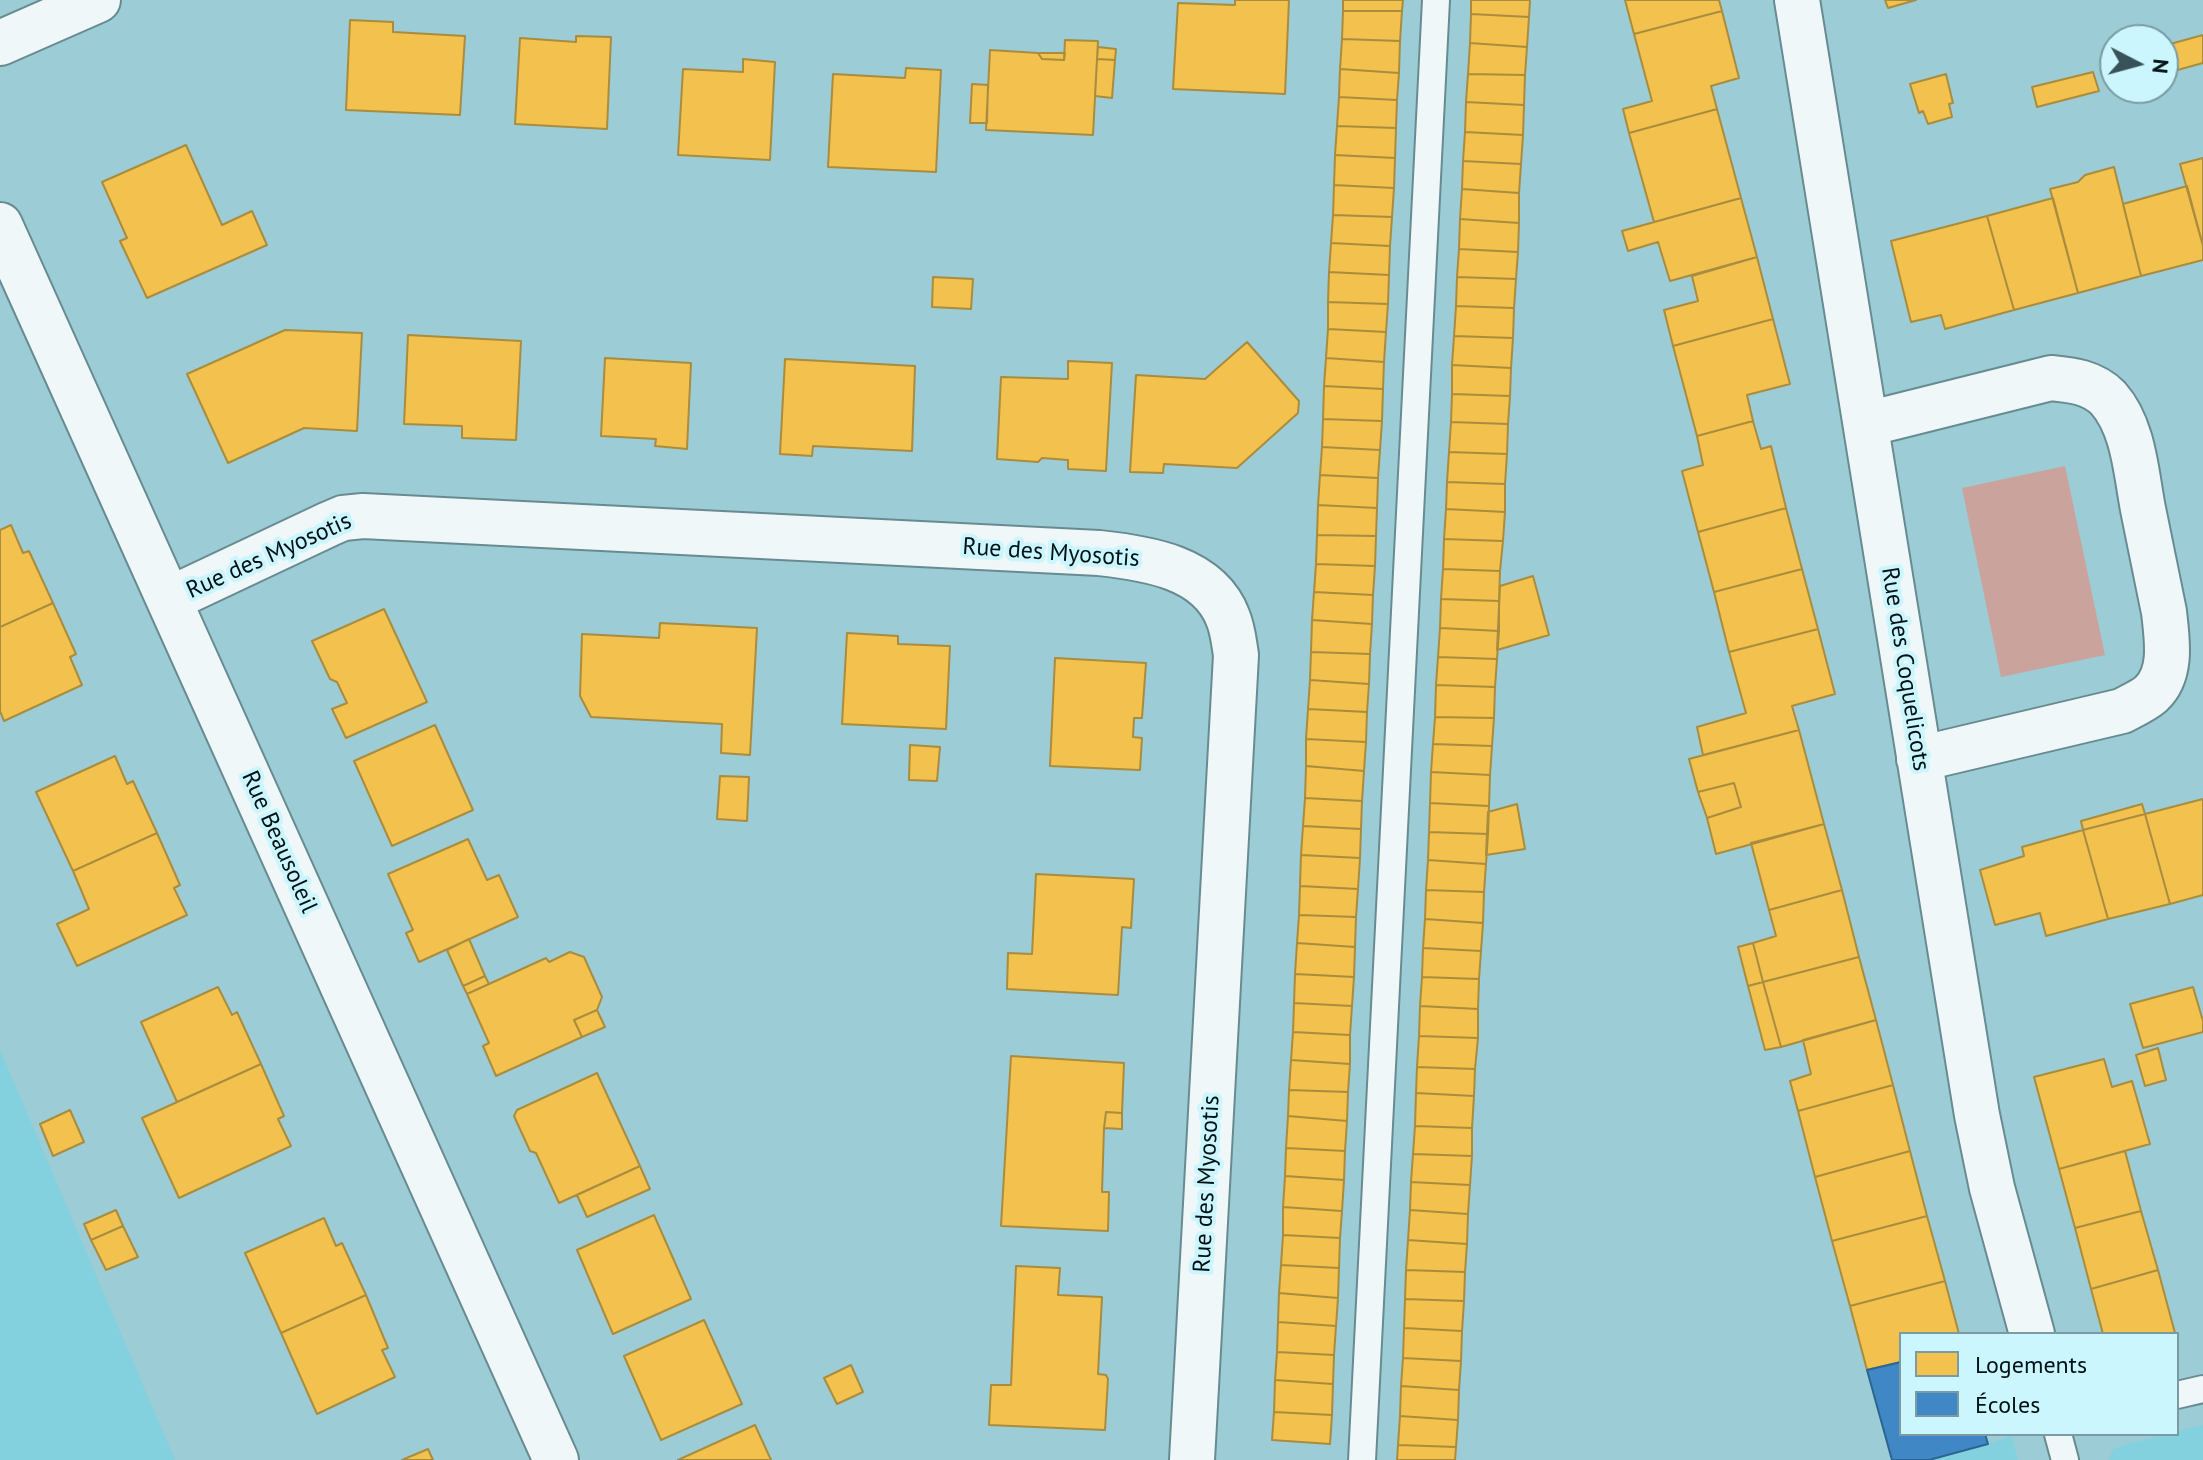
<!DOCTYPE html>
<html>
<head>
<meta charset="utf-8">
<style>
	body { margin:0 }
	#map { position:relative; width:2203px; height:1460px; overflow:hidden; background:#9cccd5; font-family:"PT Sans",sans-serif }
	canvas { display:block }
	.legend { position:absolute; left:1899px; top:1332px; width:280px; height:104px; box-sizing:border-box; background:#ccf6fe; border:2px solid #7a9ba1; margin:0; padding:10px 14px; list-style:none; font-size:24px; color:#001216 }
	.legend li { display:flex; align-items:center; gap:16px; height:40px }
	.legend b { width:40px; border:2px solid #7a9ba1 }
	.north { position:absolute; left:2099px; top:24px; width:80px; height:80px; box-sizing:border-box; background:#ccf6fe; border:2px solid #7a9ba1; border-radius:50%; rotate:96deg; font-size:22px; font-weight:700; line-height:32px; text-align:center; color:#001216 }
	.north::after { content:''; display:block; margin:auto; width:28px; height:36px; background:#375359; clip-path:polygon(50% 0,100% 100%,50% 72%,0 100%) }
</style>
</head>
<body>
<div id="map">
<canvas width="2203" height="1460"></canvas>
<ul class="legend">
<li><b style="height:22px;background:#f2c14e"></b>Logements</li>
<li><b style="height:22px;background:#3f88c5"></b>Écoles</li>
</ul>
<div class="north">N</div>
</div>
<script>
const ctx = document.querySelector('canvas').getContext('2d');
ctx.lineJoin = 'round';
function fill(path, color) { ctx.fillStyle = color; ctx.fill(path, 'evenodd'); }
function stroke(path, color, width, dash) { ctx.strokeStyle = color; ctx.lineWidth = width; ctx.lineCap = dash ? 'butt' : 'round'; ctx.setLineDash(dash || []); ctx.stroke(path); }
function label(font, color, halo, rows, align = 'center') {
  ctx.font = font + ' "PT Sans",sans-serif'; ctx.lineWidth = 8; ctx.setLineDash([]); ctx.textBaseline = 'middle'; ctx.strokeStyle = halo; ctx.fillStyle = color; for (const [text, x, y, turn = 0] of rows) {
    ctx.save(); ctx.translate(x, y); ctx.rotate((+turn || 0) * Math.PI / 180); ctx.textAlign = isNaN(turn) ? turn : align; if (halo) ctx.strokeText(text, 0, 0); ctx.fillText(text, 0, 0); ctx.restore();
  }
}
const built = new Path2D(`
	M0,1050L175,1460H0Z
	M2203,1425V1460H2109L2112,1450L2123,1445L2167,1434H2177V1431Z
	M2012,1436L2018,1460H1929L1988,1444Z`);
const green = new Path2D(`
	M2065,466L2105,655L2001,677L1962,488Z`);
const homes = new Path2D(`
	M1235,0H1289L1285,94L1173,89L1178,3L1235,5Z
	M1343,0H1403L1402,11H1343Z
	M1471,0H1530L1529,17L1471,14Z
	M1625,0H1719L1722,11L1634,34Z
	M1885,0H1916L1888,8Z
	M1343,11H1402L1400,41L1342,39Z
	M1722,11L1739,78L1711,86L1717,109L1629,133L1623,109L1652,101L1634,34Z
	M1471,14L1529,17L1527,47L1470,43Z
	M350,20L393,22V32L465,36L460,115L346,110Z
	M2203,35V63L2163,74V46Z
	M576,36L611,37L607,129L515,124L520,38L576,42Z
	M1342,39L1400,41L1399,73L1340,69Z
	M1065,40L1098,41L1093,135L986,130L990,50L1038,53L1042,59L1064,60Z
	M1470,43L1527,47L1525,75L1468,74Z
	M1098,47L1116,49L1115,60L1097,59Z
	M1038,53H1065L1064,60L1042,59Z
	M743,59L775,62L770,160L678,155L683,69L743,72Z
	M1097,59L1115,60L1112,98L1095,96Z
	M2115,59V86L2113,87L2107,61Z
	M906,68L941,70L936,172L828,167L833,74L905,78Z
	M1340,69L1399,73L1397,100L1339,97Z
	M2093,72L2099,91L2037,107L2032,87Z
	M1468,74L1525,75L1524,105L1466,102Z
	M1946,74L1953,103L1949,104L1952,117L1928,124L1923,111L1919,113L1910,84Z
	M972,84L988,85L987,123H970Z
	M1339,97L1397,100L1396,128L1337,126Z
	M1466,102L1524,105L1523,135L1465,132Z
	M1717,109L1741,198L1654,222L1629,133Z
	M1337,126L1396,128L1395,158L1335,155Z
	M1465,132L1523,135L1521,164L1463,161Z
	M186,145L222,225L252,211L267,245L147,298L120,241L127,238L102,182Z
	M1335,155L1395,158L1394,188L1334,185Z
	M2203,158V246L2180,164Z
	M1463,161L1521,164L1519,193L1462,189Z
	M2114,167L2141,276L2078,293L2050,189L2078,182L2085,175Z
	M1334,185L1394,188L1392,217L1333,215Z
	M2187,186L2203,246V260L2141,276L2123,204Z
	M1462,189L1519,193V223L1460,219Z
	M1741,198L1757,257L1670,281L1658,242L1628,251L1622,231Z
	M2053,198L2078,293L2014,310L1987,216Z
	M1333,215L1392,217L1390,246L1331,243Z
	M1987,216L2014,310L1945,329L1941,315L1911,322L1891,241Z
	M1460,219L1519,223L1518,252L1459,249Z
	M1331,243L1390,246L1389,275L1329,272Z
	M1459,249L1518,252L1516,279L1457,277Z
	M1757,257L1773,319L1673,346L1664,310L1698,301L1692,276Z
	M1329,272L1389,275L1388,304L1328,302Z
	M933,277L973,279L971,309L932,307Z
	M1457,277L1516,279L1514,308L1456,306Z
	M1328,302L1388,304L1386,332L1328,329Z
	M1456,306L1514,308L1513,338L1454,336Z
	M1773,319L1790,384L1747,395L1753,421L1697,436L1673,346Z
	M1328,329L1386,332L1384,362L1326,358Z
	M285,330L362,333L357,431L304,428L228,463L187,374Z
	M408,335L521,341L516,440L462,438V426L404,424Z
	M1454,336L1513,338L1511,368L1452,365Z
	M1247,342L1299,401L1298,413L1237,468L1164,464L1163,473L1130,472L1136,375L1205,379Z
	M605,358L691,363L687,449L655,446L656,439L601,436Z
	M1326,358L1384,362L1383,389L1324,386Z
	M785,359L915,366L912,451L813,446L812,456L780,454Z
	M1068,361L1112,363L1106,471L1068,469V460L1042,458L1038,462L997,459L1001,377L1068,379Z
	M1452,365L1511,368L1510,396L1452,394Z
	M1324,386L1383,389L1382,421L1323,419Z
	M1452,394L1510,396L1508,424L1451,422Z
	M1323,419L1382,421L1380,450L1322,447Z
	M1753,421L1761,449L1771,446L1786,508L1698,532L1682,471L1703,465L1697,436Z
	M1451,422L1508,424L1507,454L1449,452Z
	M1322,447L1380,450L1378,478L1320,475Z
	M1449,452L1507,454L1505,484L1447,482Z
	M1320,475L1378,478L1377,508L1318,505Z
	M1447,482L1505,484V512L1446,509Z
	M1318,505L1377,508L1376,536L1317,535Z
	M1786,508L1802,569L1714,592L1698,532Z
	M1446,509L1505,512L1503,541L1444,539Z
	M11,525L23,553L29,551L53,603L0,627V530Z
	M1317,535L1376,536L1375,566L1316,564Z
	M1444,539L1503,541L1500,571L1443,569Z
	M1316,564L1375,566L1373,595L1314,592Z
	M1443,569L1500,571L1499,601L1441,599Z
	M1802,569L1818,629L1729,652L1714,592Z
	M1533,576L1549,635L1497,650L1500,586Z
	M1314,592L1373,595L1372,624L1312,620Z
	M1441,599L1499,601V631L1440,628Z
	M53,603L76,654L70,657L82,685L4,721L0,711V627Z
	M384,609L427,702L346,738L332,709L347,703L337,682L330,679L312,641Z
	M1312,620L1372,624L1370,654L1311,652Z
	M660,623L757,628L750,755L721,753L722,724L591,717L580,696L582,634L659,638Z
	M1440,628L1499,631L1497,659L1438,657Z
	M1818,629L1835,694L1792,706L1799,730L1703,755L1697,727L1746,713L1729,652Z
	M847,633L898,636V644L950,646L946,729L842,724Z
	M1311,652L1370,654L1369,684L1310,680Z
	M1438,657L1497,659L1495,687L1436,685Z
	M1055,658L1146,663L1142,718H1134L1133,737L1142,738L1140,770L1050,766Z
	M1310,680L1369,684L1367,712L1308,709Z
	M1436,685L1495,687L1494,718L1435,717Z
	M1308,709L1367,712L1366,742L1306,739Z
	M1435,717L1494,718L1492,746L1433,744Z
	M435,725L473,810L392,846L354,761Z
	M1799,730L1824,824L1716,854L1707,818L1741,807L1734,783L1698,792L1689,759Z
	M1306,739L1366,742L1364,771L1306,766Z
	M1433,744L1492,746L1490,775L1431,772Z
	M910,745L940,747L937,781L909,780Z
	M115,756L127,784L133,781L157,833L73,871L36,792Z
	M1306,766L1364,771L1362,801L1305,798Z
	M1431,772L1490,775L1489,806L1430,803Z
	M720,776L749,777L747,821L717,819Z
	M1734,783L1741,807L1707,818L1698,792Z
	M1305,798L1362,801L1361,829L1303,826Z
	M2203,799V895L2170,904L2145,814Z
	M1430,803L1489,806L1488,834L1429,832Z
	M1517,804L1525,849L1486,855L1488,812Z
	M2142,804L2145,814L2083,830L2081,821Z
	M2145,814L2170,904L2108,919L2083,830Z
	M1824,824L1842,890L1769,910L1751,843Z
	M1303,826L1361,829L1360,858L1301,855Z
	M2083,830L2108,919L2046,936L2040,913L1995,925L1980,870L2024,856L2022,847Z
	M1429,832L1488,834L1486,864L1428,860Z
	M157,833L180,885L174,888L187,915L77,966L57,924L89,909L73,871Z
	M468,839L487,880L499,875L518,917L419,962L406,933L413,930L388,874Z
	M1301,855L1360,858L1358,889L1300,886Z
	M1428,860L1486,864L1484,892L1426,890Z
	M1036,874L1134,879L1131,928L1122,927L1118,995L1007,989L1008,953L1032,954Z
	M1300,886L1358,889L1356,917L1299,915Z
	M1426,890L1484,892L1483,923L1425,919Z
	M1842,890L1859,957L1763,982L1753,943L1776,936L1769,910Z
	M1299,915L1356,917L1355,947L1297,943Z
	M1425,919L1483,923L1481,951L1423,948Z
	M469,939L485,976L463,986L447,950Z
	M1297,943L1355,947L1354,977L1295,974Z
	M1753,943L1763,982L1748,986L1738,947Z
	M1423,948L1481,951L1479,979L1422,977Z
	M570,952L584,957L602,997L597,1010L574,1020L582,1037L496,1076L483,1046L489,1043L467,994L546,958L549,962Z
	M1859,957L1876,1020L1781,1047L1763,982Z
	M1295,974L1354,977L1352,1006L1294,1003Z
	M485,976L489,984L467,994L463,986Z
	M1422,977L1479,979L1478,1009L1420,1006Z
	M1763,982L1781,1047L1765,1050L1748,986Z
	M218,987L232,1015L237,1012L261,1064L177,1102L141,1022Z
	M2193,987L2203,1021V1032L2143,1048L2130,1004Z
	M1294,1003L1352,1006L1350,1035L1293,1032Z
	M1420,1006L1478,1009V1038L1419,1036Z
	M597,1010L605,1027L582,1037L574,1020Z
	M1876,1020L1893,1085L1798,1111L1790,1081L1811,1074L1803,1040Z
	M1293,1032L1350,1035V1064L1291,1060Z
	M1419,1036L1478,1038L1475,1069L1417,1067Z
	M2158,1048L2166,1080L2145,1086L2136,1055Z
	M1011,1056L1124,1063L1122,1113L1106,1112L1104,1128L1102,1192H1109L1108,1231L1001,1226Z
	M2104,1059L2112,1087L2132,1081L2150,1144L2059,1169L2034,1077Z
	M1291,1060L1350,1064L1348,1092L1289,1090Z
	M261,1064L284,1116L278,1119L291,1146L179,1198L142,1118Z
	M1417,1067L1475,1069L1474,1096L1416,1093Z
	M597,1073L640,1166L559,1203L536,1153L530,1151L514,1116L517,1110Z
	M1893,1085L1910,1151L1815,1177L1798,1111Z
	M1289,1090L1348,1092L1347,1121L1288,1116Z
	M1416,1093L1474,1096L1472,1128L1415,1126Z
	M70,1110L84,1142L53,1156L40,1124Z
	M1106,1112L1122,1113V1129L1104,1128Z
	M1288,1116L1347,1121L1345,1151L1286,1148Z
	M1415,1126L1472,1128V1156L1413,1154Z
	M1286,1148L1345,1151L1344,1180L1285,1176Z
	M1910,1151L1927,1216L1832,1241L1815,1177Z
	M2125,1151L2141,1211L2075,1228L2059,1169Z
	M1413,1154L1472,1156L1470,1185L1411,1182Z
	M640,1166L650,1189L587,1217L577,1195Z
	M1285,1176L1344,1180L1342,1211L1283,1207Z
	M1411,1182L1470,1185L1468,1214L1410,1210Z
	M1283,1207L1342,1211L1340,1238L1283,1235Z
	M116,1210L123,1226L91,1240L84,1224Z
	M1410,1210L1468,1214L1467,1244L1408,1240Z
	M2141,1211L2158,1270L2091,1289L2075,1228Z
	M654,1215L691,1299L613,1334L577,1250Z
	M1927,1216L1945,1281L1850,1306L1832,1241Z
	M324,1218L336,1246L342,1243L366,1295L281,1333L245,1253Z
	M123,1226L138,1257L106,1270L91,1240Z
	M1283,1235L1340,1238L1339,1268L1281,1265Z
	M1408,1240L1467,1244L1465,1272L1406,1270Z
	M1281,1265L1339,1268L1338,1298L1279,1293Z
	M1016,1266L1060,1268L1058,1295L1102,1297L1098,1374L1106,1375L1108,1379L1105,1430L989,1425L991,1385H1011Z
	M1406,1270L1465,1272L1464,1301L1405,1299Z
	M2158,1270L2175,1333L2103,1334L2091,1289Z
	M1945,1281L1959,1334H1901V1362L1867,1370L1850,1306Z
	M1279,1293L1338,1298L1336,1326L1278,1322Z
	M366,1295L388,1348L382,1350L395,1377L317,1414L281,1333Z
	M1405,1299L1464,1301L1462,1331L1404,1328Z
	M704,1320L742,1404L661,1440L624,1356Z
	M1278,1322L1336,1326L1334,1355L1277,1352Z
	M1404,1328L1462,1331L1461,1361L1403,1358Z
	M1277,1352L1334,1355L1333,1384L1275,1380Z
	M1403,1358L1461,1361L1459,1390L1401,1386Z
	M851,1365L863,1392L837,1404L824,1378Z
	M1275,1380L1333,1384L1332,1415L1274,1412Z
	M1401,1386L1459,1390L1458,1420L1400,1416Z
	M1274,1412L1332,1415L1330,1444L1272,1440Z
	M1400,1416L1458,1420L1456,1447L1398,1445Z
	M755,1425L771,1460H678Z
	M1398,1445L1456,1447L1455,1460H1397Z
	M428,1449L433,1460H402Z`);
const schools = new Path2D(`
	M1901,1362V1434H1985L1988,1444L1929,1460H1892L1867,1370Z`);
const lane = new Path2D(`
	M2177,1395L2203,1389
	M2058,1434L2065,1460
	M1362,1460L1436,0`);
const street = new Path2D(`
	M1797,0L1977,1115L1992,1188L2032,1334
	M0,43L98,0
	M0,225L556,1460
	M1867,424L2051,378C2072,380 2092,382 2108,398C2134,427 2136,473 2143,509C2150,543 2157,578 2164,612C2167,639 2173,674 2151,694C2143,701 2131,706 2122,711L1919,759
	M170,599L329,524L343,518L363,516L1099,553C1146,558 1209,567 1228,618C1233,630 1234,643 1236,655L1192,1460`);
const streetNames = [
	["Rue des Myosotis",1051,553,4],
	["Rue des Myosotis",269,556,-24],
	["Rue des Coquelicots",1905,669,81],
	["Rue Beausoleil",279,842,66],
	["Rue des Myosotis",1207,1184,-87]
];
fill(built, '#83d0df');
fill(green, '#cba39d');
fill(homes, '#f2c14e');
stroke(homes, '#a98c3d', 2);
fill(schools, '#3f88c5');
stroke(schools, '#2c6590', 2);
stroke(lane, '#688b91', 30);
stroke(street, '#688b91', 48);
stroke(lane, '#f0f7f9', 26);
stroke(street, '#f0f7f9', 44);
label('24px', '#001216', '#ccf6fe', streetNames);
</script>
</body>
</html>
